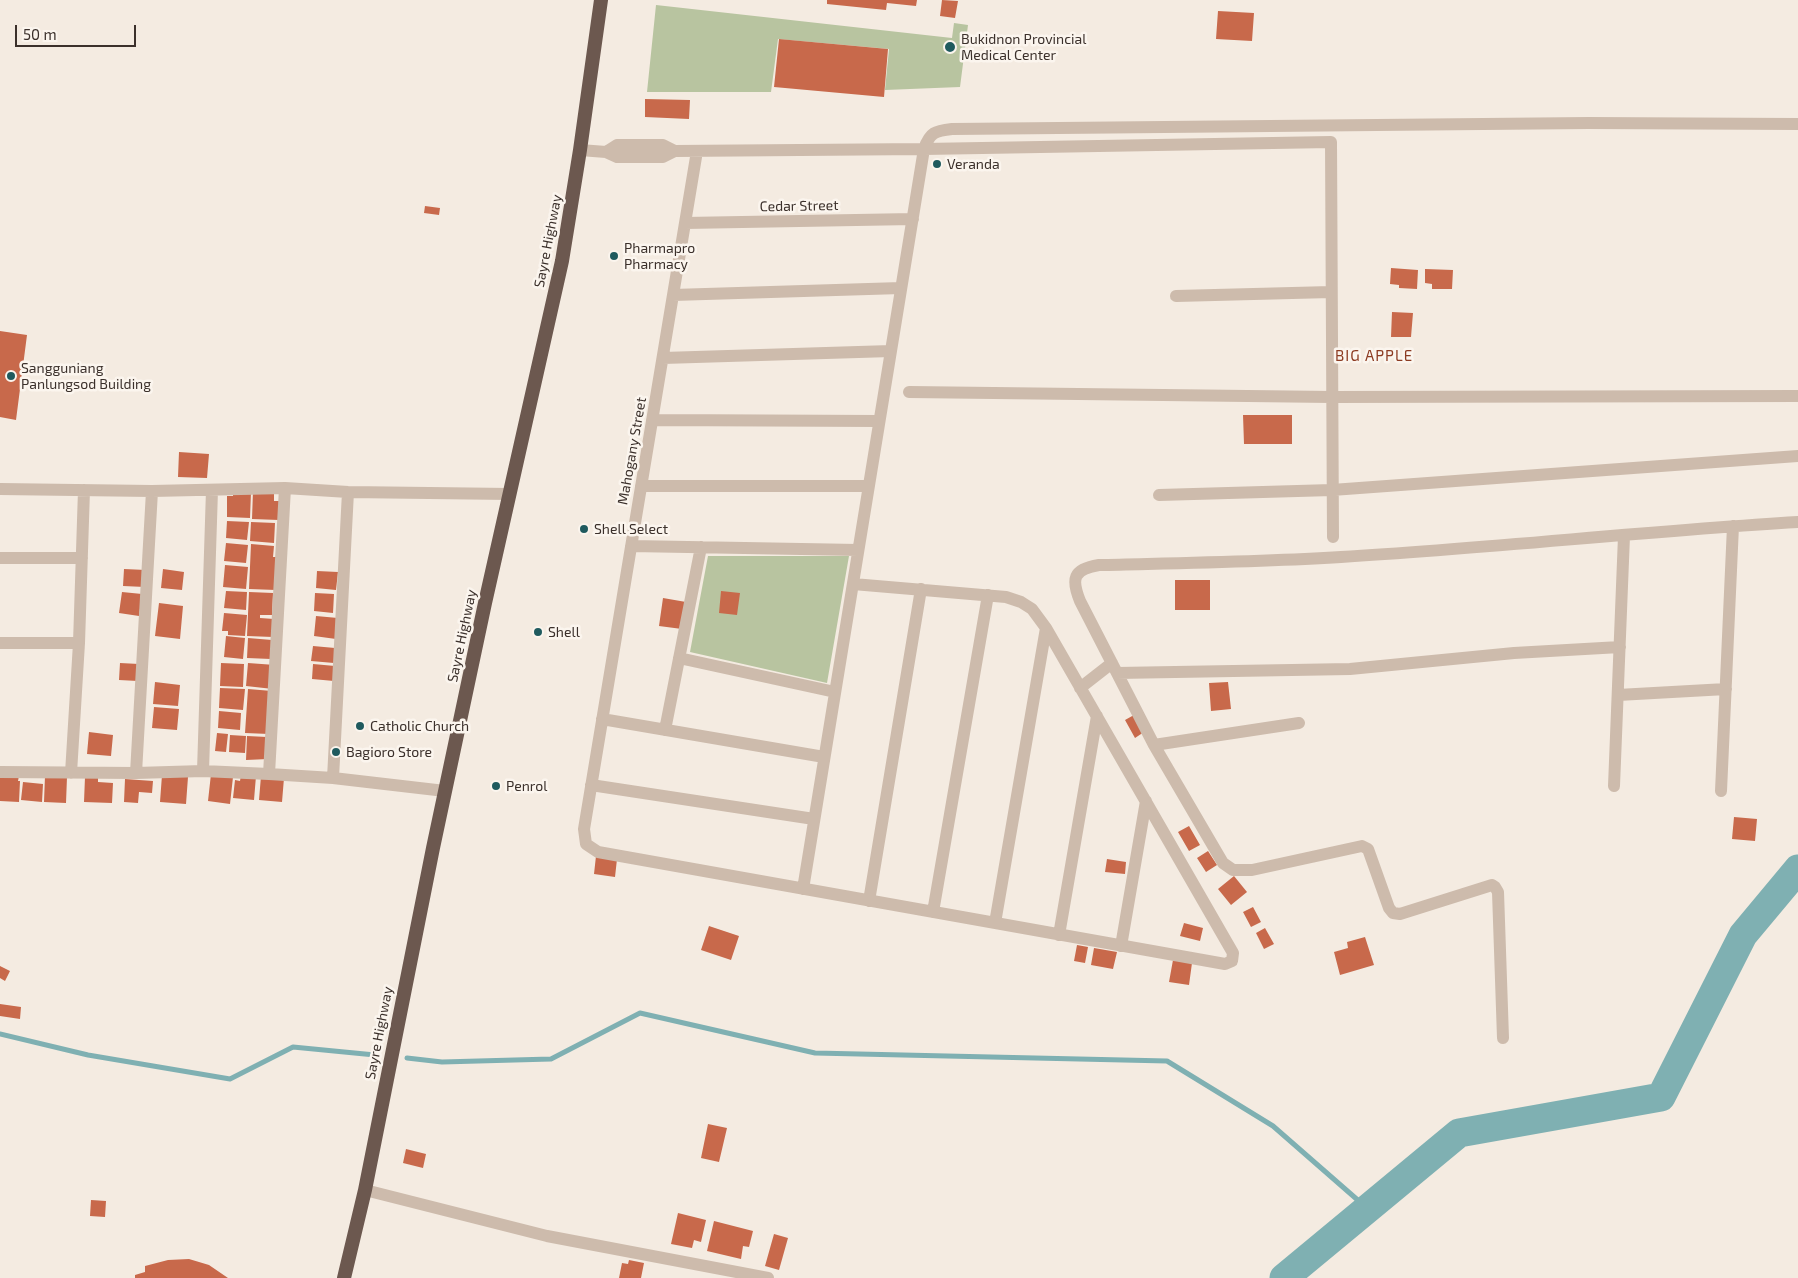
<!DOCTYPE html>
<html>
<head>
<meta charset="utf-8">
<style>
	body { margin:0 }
	#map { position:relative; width:1798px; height:1278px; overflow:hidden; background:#f4ebe1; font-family:"Exo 2",sans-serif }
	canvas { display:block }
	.scale { position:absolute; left:15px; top:25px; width:121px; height:22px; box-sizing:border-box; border:2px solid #3b302b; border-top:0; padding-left:6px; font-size:15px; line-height:18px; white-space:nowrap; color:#3b302b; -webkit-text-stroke:4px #fbf5ee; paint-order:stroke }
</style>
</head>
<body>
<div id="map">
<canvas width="1798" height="1278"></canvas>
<div class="scale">50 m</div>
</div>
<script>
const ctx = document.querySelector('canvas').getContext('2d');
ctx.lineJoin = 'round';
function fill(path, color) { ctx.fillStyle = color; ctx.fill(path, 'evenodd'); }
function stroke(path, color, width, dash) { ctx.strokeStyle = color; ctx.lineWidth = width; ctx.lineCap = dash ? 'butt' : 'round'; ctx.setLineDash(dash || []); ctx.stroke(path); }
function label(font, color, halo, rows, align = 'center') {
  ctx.font = font + ' "Exo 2",sans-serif'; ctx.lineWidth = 5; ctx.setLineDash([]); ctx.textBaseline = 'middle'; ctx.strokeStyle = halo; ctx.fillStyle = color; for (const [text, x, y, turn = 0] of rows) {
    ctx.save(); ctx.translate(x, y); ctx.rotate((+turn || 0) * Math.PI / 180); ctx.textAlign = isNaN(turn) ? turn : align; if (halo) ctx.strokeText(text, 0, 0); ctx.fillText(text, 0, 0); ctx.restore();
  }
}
const green = new Path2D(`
	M656,5L952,38L954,23L968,25L960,87L885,90L889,49L778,39L771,92H647Z
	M708,556H849L827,683L690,652Z`);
const stream = new Path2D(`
	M0,1034L88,1055L230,1079L293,1047L375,1055
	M407,1058L442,1062L551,1059L640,1013L815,1053L1167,1061L1273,1126L1368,1209`);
const river = new Path2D(`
	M1284,1278L1459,1133L1661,1097L1743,935L1798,869`);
const building = new Path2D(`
	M827,0H917L916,6L887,3L886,10L827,4Z
	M942,0L958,1L955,18L940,16Z
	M1218,11L1254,13L1252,41L1216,39Z
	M779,39L888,49L884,97L774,87Z
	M645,99L690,100L689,119L645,117Z
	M425,206L440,208L439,215L424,213Z
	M1391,268L1418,270L1417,289L1399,288V285L1390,284Z
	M1425,269L1453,270L1452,289H1432V284L1425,283Z
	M1392,312L1413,313L1411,337H1391Z
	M0,331L27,335L16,420L0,417Z
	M1243,415H1292V444H1244Z
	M179,452L209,454L207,478L178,477Z
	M233,491L251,492L250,518L227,517V496H233Z
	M253,491L274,492V501H280L279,520L252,519Z
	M227,521L249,522L247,540L226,538Z
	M251,522L275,523L274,543L250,541Z
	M226,543L248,545L246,563L224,561Z
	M251,544L274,546L273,557H278L276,590L249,589Z
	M225,565L248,567L246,589L223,587Z
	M124,569L146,570L145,587L123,586Z
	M163,569L184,572L182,590L161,588Z
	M317,571L338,572L336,590L316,588Z
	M1175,580H1210V610H1175Z
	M226,591L247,592L246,610L224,608Z
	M721,591L740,593L737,615L719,613Z
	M122,592L142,594L139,616L119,613Z
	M249,592L273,593L272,615H260V618L274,619L273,637L247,636Z
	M315,593L334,594L333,613L314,611Z
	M663,598L686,602L682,629L659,626Z
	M159,603L183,606L180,639L155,636Z
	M224,613L247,615L245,636L228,635V631H222Z
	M316,616L338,618L336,639L314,636Z
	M226,636L245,638L243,659L224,657Z
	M248,638L272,640L271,659L247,658Z
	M313,646L335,648L334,663L311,661Z
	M120,663L139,664L138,681L119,680Z
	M221,663L244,664L243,687L220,686Z
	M248,663L275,665L273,689L246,686Z
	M313,664L335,666L334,681L312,679Z
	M155,682L180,685L178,706L153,704Z
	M1228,682L1231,709L1211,711L1209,683Z
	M220,688L245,689L243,710L219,708Z
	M248,689L272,691L269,734L245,733Z
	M154,707L179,709L177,730L152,728Z
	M219,711L241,713L240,730L218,728Z
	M1134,715L1144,732L1135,738L1125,720Z
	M89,732L113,735L111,756L87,754Z
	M217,733L228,734L226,752L215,751Z
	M230,735L246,736L245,753L229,752Z
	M247,736L267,737L268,759L246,760Z
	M0,774L19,776L18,781H20L19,802L0,801Z
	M211,774L233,777L230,804L208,801Z
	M162,775L188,777L186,804L160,802Z
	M241,775L256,776L254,800L233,798L235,780L240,781Z
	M45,776L67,777L66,803L44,802Z
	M261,776L284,778L282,802L259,800Z
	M85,777L98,778V782L113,783L112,803L84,802Z
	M125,779L153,781L152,793L139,792L138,803L124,802Z
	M23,782L43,784L42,802L21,800Z
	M1734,817L1757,819L1755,841L1732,839Z
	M1189,826L1200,845L1189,851L1178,832Z
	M1208,851L1217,865L1206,872L1197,858Z
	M596,856L617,859L615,877L594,874Z
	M1107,859L1126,862L1125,874L1105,872Z
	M1234,876L1247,892L1231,905L1218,889Z
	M1253,907L1261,922L1251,927L1243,912Z
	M1184,923L1203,928L1200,941L1180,936Z
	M709,926L739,936L731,960L701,950Z
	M1265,928L1274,944L1264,949L1256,933Z
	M1365,937L1374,965L1340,975L1334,952L1348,948L1347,942Z
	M1077,945L1088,947L1085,963L1074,961Z
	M1094,948L1117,952L1113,969L1091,965Z
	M1173,960L1192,963L1189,985L1169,982Z
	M0,966L10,971L5,981L0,978Z
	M0,1004L21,1007L20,1019L0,1016Z
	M708,1124L727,1128L719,1162L701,1158Z
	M406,1149L426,1154L423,1168L403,1163Z
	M91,1200L106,1201L105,1217L90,1216Z
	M678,1213L706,1220L701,1242L694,1240L692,1248L671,1244Z
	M714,1221L753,1231L749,1247L743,1246L741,1259L707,1251Z
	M774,1234L788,1238L779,1270L765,1266Z
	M189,1259L209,1265L228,1278H135V1275L145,1272V1266L168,1260Z
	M629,1260L644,1263L641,1278H619L622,1263L628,1264Z`);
const minor = new Path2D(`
	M580,150L606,152L617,157H663L675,151L924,149L1331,142L1333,537
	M697,151L584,829L586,844L598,852L1225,964L1232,961L1233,953L1046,628L1032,609L1021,602L1006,597L853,584
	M606,152L617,145H663L675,151
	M685,223L913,219
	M673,295L901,288
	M1176,296L1331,292
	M663,358L891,351
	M909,392L1332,397L1798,396
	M652,420L879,421
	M641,486H869
	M0,489L152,491L285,488L348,492L510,494
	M1159,495L1332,490L1798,456
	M631,546L858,550
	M0,558H82
	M0,643H79
	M679,658L835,692
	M1117,673L1350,669L1514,653L1620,647
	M1080,688L1112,663
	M1618,695L1726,689
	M602,719L824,757
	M665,730L701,547
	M1154,745L1299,723
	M203,771L212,490
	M0,772L136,773L203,771L269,774L333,778L445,791
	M71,773L79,643L84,490
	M136,773L152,491
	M269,774L285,488
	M333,778L348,492
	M591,785L814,819
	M1614,786L1624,536
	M1721,791L1733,526
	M803,889L924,149C930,132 935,131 952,129L1589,123L1798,124
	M869,901L921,589
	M933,912L988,595
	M995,923L1046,628
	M1059,935L1097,716
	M1121,946L1146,801
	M1503,1038L1498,892L1495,887L1492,885L1400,914L1393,913L1389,908L1368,849L1362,846L1252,870H1233L1223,863L1154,745L1080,601C1071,579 1073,569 1099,565C1180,563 1261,562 1341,557C1494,548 1646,531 1798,522
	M365,1190L547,1236L768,1278`);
const trunk = new Path2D(`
	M344,1278L365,1190L433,848L485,603L562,261L580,150L601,0`);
const markers = [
	[950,47,6,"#1f5a5e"],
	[937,164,5,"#1f5a5e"],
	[614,256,5,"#1f5a5e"],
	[11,376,5,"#1f5a5e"],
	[584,529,5,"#1f5a5e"],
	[538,632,5,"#1f5a5e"],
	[360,726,5,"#1f5a5e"],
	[336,752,5,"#1f5a5e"],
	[496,786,5,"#1f5a5e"]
];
const poiNames = [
	["Bukidnon Provincial",961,39],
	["Medical Center",961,55],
	["Veranda",947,164],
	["Pharmapro",624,248],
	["Pharmacy",624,264],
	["Sangguniang",21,368],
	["Panlungsod Building",21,384],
	["Shell Select",594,529],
	["Shell",548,632],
	["Catholic Church",370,726],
	["Bagioro Store",346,752],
	["Penrol",506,786]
];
const streetNames = [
	["Cedar Street",799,206,-1],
	["Sayre Highway",548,241,-79],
	["Mahogany Street",632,451,-80],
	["Sayre Highway",462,636,-78],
	["Sayre Highway",379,1033,-79]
];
const neighbourhoodNames = [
	["BIG APPLE",1374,356]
];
fill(green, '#b8c4a0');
stroke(stream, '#7fb0b2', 5);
stroke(river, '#7fb0b2', 29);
fill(building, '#c8694b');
stroke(minor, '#cdbbac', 12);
stroke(trunk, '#6c584f', 14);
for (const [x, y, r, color] of markers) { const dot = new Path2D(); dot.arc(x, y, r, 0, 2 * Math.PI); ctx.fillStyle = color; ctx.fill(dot); stroke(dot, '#fbf5ee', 2); }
label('14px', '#3b302b', '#fbf5ee', poiNames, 'left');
label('14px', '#3b302b', '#fbf5ee', streetNames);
ctx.letterSpacing = '1px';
label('15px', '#8c3b22', '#fbf5ee', neighbourhoodNames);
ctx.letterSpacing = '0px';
</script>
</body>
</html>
